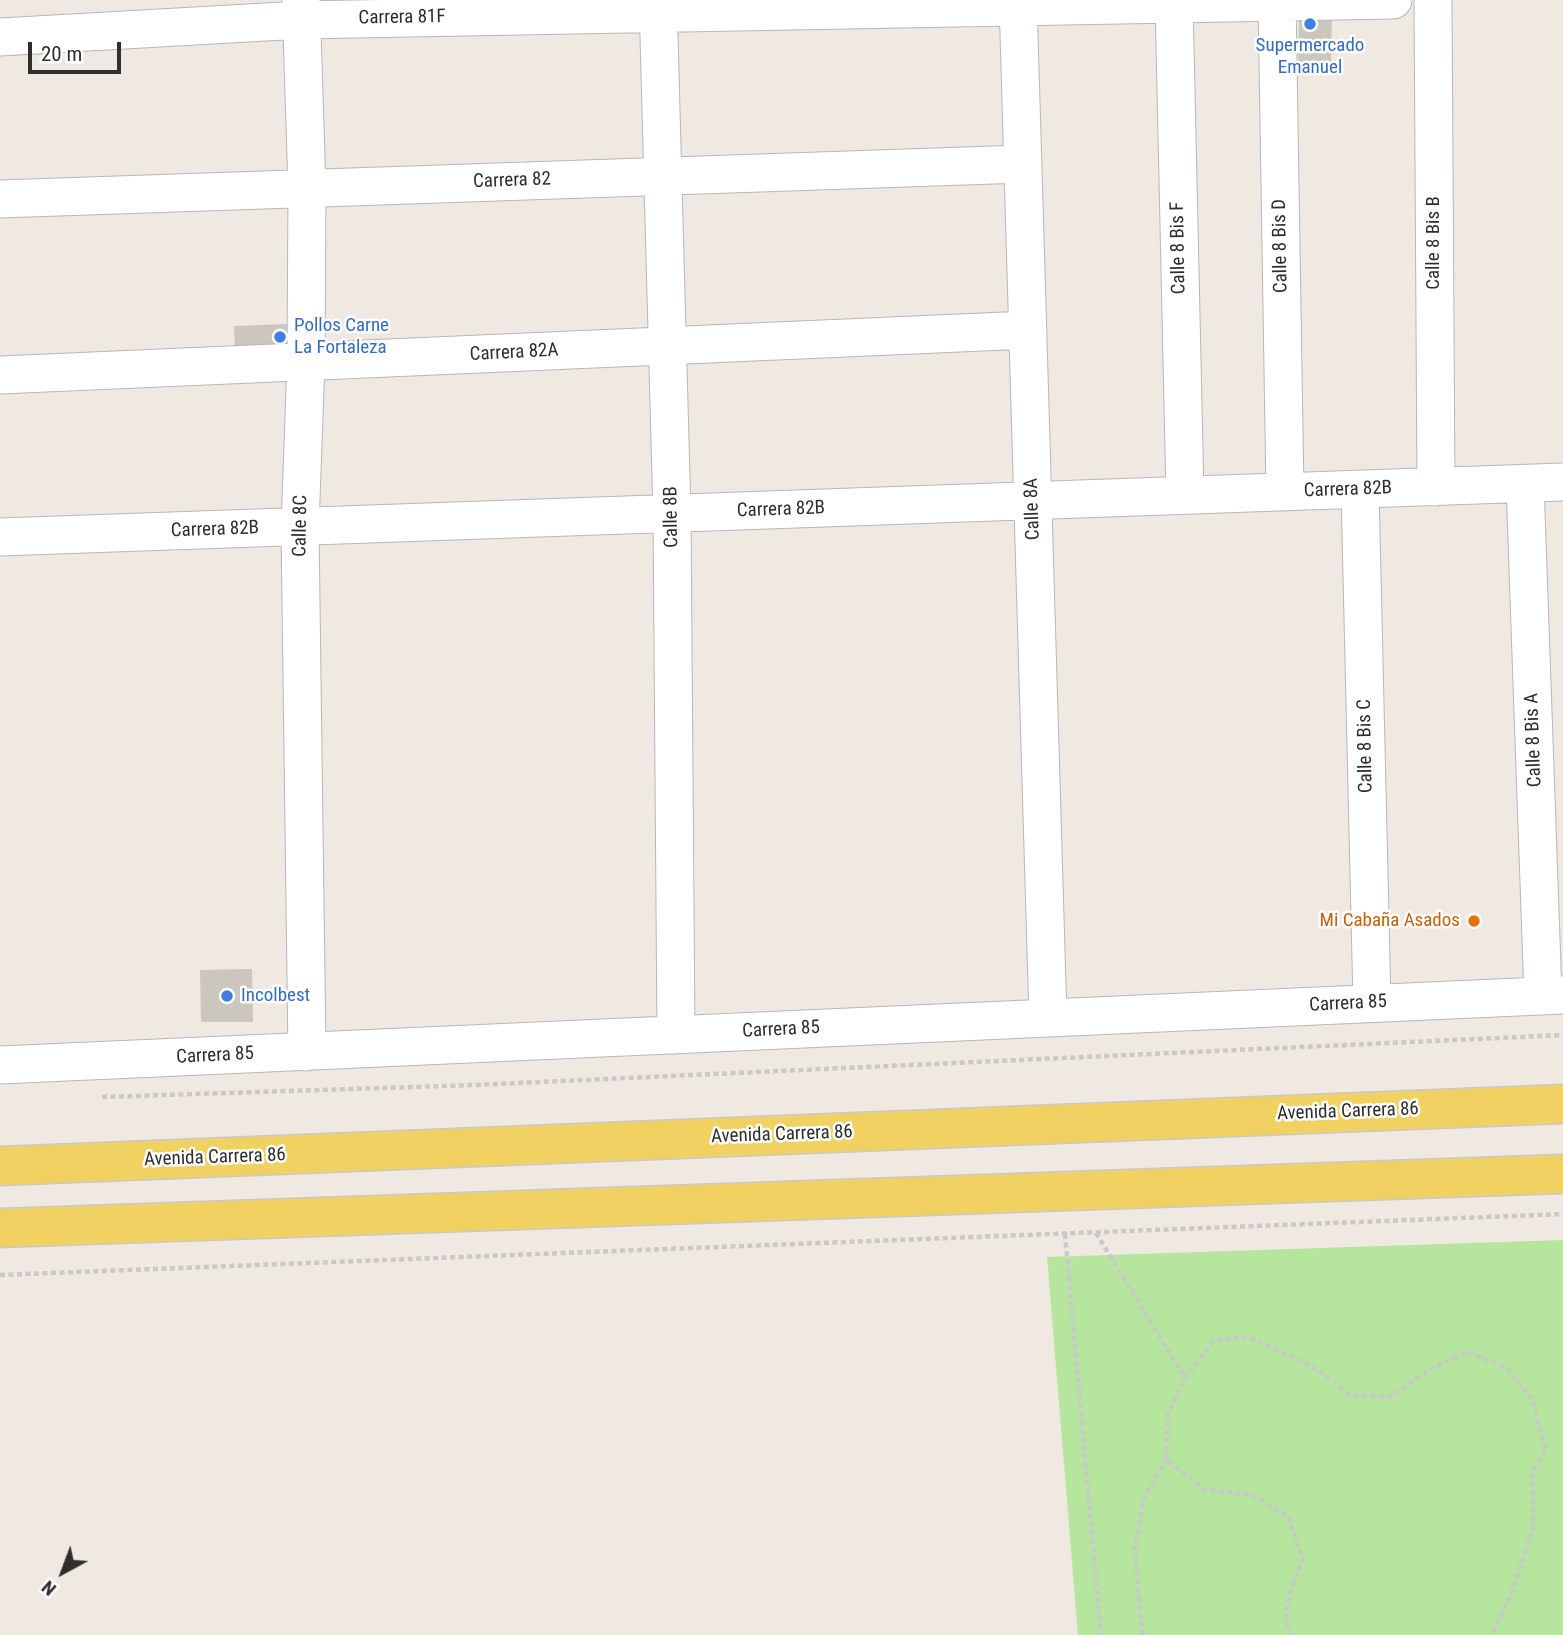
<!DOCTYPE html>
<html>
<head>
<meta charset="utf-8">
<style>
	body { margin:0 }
	#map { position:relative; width:1563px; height:1635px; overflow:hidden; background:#efe9e1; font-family:"Roboto Condensed",sans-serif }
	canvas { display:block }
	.north { position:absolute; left:28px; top:1537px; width:70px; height:70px; -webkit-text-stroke:5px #fff; paint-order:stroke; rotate:221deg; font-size:19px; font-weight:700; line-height:28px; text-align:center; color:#2e2e2e }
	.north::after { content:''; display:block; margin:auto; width:24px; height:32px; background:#2e2e2e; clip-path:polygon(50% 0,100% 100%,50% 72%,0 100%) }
	.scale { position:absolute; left:28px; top:42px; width:93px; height:32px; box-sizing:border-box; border:4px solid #2e2e2e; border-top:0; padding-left:9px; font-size:21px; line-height:24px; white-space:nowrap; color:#2e2e2e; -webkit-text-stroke:5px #fff; paint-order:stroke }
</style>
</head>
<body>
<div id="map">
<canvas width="1563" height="1635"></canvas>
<div class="north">N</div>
<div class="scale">20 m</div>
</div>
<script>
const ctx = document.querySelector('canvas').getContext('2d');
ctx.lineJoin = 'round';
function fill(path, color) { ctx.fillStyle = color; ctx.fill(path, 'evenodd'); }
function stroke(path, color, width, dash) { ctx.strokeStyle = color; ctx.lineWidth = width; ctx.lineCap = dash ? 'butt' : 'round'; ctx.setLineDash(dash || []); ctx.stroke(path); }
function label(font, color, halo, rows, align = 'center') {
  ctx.font = font + ' "Roboto Condensed",sans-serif'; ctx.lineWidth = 5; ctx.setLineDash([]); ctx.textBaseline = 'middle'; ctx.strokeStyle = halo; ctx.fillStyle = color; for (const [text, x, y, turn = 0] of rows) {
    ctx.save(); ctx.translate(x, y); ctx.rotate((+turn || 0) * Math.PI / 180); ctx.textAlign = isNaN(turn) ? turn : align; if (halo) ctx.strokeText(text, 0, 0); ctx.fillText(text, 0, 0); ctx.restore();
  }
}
const green = new Path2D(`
	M1563,1240V1635H1078L1047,1257Z`);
const building = new Path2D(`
	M1299,12L1332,13L1331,63L1298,62Z
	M288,324V352L235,354L234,326Z
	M252,969L253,1022H201L200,970Z`);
const path = new Path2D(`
	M102,1097L475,1085L1563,1035
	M1096,1233L1185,1378
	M1065,1234L1101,1635
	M0,1275L1563,1214
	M1142,1635L1135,1548L1144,1498L1166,1460
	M1292,1635C1278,1614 1294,1580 1303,1560L1288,1516L1253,1495L1204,1489L1166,1460L1168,1414L1185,1378L1215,1340L1249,1337L1315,1368L1349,1395L1390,1397L1432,1368L1467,1352L1507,1368L1532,1399L1546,1450L1533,1471V1529L1511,1594L1492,1635`);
const minor = new Path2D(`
	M301,0L307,188L306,362L300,527L307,1052
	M658,0L672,514L676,1035
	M1018,0L1048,1018
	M1174,0L1185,495
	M1277,0L1285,492
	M1433,0L1436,487
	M0,37L301,20L1393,0
	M0,199L1023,164
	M0,375L1028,330
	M1525,484L1543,996
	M1360,489L1372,1003
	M0,537L1563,482
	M0,1065L1563,995`);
const major = new Path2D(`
	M0,1166L1563,1104
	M0,1228L1563,1174`);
const markers = [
	[1310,24,7,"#3f7fe0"],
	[280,337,7,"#3f7fe0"],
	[1474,921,7,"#e8710a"],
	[227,996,7,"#3f7fe0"]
];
const streetNames = [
	["Carrera 81F",402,18,-1],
	["Carrera 82",512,181,-2],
	["Calle 8 Bis B",1434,243,-90],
	["Calle 8 Bis D",1281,246,-91],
	["Calle 8 Bis F",1179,248,-91],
	["Carrera 82A",514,353,-3],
	["Carrera 82B",1348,490,-2],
	["Calle 8A",1033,509,-92],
	["Carrera 82B",781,510,-2],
	["Calle 8B",672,517,-91],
	["Calle 8C",301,526,-89],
	["Carrera 82B",215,530,-2],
	["Calle 8 Bis A",1534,740,-92],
	["Calle 8 Bis C",1366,746,-91],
	["Carrera 85",1348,1004,-3],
	["Carrera 85",781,1030,-3],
	["Carrera 85",215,1056,-3],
	["Avenida Carrera 86",1348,1112,-2],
	["Avenida Carrera 86",782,1135,-2],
	["Avenida Carrera 86",215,1158,-2]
];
const shopNames = [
	["Supermercado",1310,46,"center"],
	["Emanuel",1310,68,"center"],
	["Pollos Carne",294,326],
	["La Fortaleza",294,348],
	["Incolbest",241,996]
];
const foodNames = [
	["Mi Cabaña Asados",1460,921]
];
fill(green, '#b6e59e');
fill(building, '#cbc7bf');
stroke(minor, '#b4b7c1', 39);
stroke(major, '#c9c9c9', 41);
stroke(path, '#c9c9c9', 4.5, [5, 3.5]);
stroke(minor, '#fff', 37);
stroke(major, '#f2d163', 38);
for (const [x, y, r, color] of markers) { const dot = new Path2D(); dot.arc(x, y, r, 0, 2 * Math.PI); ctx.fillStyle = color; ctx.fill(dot); stroke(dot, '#fff', 2.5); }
label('19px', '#2e2e2e', '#fff', streetNames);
label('19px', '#366cbe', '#fff', shopNames, 'left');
label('19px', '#c56008', '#fff', foodNames, 'right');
</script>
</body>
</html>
